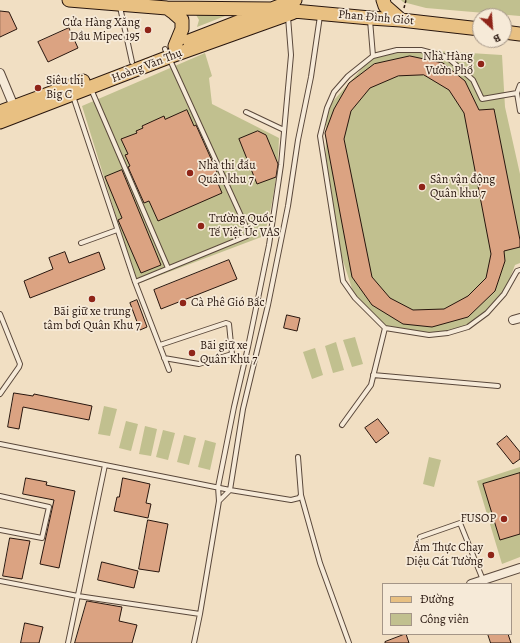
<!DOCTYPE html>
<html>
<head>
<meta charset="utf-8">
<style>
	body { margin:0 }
	#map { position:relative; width:520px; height:643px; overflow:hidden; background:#f1dfc3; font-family:Alegreya,serif }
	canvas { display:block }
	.legend { position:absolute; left:382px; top:583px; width:130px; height:52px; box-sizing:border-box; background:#f6ead8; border:1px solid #a49587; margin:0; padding:5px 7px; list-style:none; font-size:12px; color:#28160e }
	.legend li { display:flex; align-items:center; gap:8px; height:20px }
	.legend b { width:20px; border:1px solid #a49587 }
	.north { position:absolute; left:472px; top:8px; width:40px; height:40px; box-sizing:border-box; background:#f6ead8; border:1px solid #a49587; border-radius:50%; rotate:154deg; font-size:11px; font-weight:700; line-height:16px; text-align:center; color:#28160e }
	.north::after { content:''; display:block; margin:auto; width:14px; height:18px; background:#8f2418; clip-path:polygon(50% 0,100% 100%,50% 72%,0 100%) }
</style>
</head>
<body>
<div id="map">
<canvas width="520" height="643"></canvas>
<ul class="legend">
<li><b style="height:5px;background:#e8c082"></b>Đường</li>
<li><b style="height:11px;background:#c1c08f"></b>Công viên</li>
</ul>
<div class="north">B</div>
</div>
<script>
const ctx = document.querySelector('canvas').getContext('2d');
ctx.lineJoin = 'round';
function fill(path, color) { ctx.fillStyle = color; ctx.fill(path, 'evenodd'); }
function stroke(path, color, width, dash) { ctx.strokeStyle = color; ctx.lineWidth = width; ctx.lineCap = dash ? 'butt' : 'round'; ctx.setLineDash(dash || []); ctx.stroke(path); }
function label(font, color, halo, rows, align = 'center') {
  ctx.font = font + ' Alegreya,serif'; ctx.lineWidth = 3.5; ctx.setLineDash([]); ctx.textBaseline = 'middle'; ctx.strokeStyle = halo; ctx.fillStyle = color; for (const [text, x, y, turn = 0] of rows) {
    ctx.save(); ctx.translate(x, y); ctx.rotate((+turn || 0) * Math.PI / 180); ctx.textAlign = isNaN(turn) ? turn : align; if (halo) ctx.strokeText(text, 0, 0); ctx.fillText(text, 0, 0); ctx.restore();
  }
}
const green = new Path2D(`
	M401,0H520V16L426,8L403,2Z
	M195,13L225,16L197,27L199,20Z
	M421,50L502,55L505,107L520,174V263L515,265L504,294L468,327L429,335L385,328L355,298L337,242L325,167L326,139L325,133L326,129L327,108L373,56Z
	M205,53L212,76L209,78L212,104L279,138C278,172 273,204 264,236L137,284L82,106Z
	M355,337L363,364L352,367L343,340Z
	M336,342L344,370L333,373L325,346Z
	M315,348L323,375L312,379L303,352Z
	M104,406L117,409L110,436L98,434Z
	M126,421L138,424L131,451L119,448Z
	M145,426L157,429L151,456L139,454Z
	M163,430L175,433L168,460L156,457Z
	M184,435L196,438L189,465L177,462Z
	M205,440L216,443L210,470L198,467Z
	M429,457L441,460L434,487L423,484Z
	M520,467V557L502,564L477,481Z`);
const building = new Path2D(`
	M0,11L9,12L17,29L0,37Z
	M69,28L78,48L48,62L38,42Z
	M410,56L443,63L465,81L479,110L494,109L520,240V247L504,251L505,261L495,291L468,317L432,327L403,324L372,305L352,277L325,133L334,109L349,83L374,64ZM424,75L449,90L464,113L491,254L486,278L468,296L444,309L413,310L390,298L372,277L344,139L351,111L370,88L398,76Z
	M187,110L194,126L196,125L217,172L214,174L222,193L158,221L149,201L144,203L128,167L130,166L125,155L128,154L121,139L137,133L136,131L143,128L142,126L164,116L165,119Z
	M258,131L266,135L278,164L276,177L257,184L239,139Z
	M122,170L161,265L141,273L118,220L122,218L105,177Z
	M65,252L69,263L99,252L105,269L30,298L24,281L53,269L49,258Z
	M229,260L237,279L161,309L154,290Z
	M137,300L147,327L140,330L130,303Z
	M287,315L300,318L297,331L284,328Z
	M14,393L33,396L34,394L92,406L89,420L23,407L19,429L8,427Z
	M378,419L389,433L376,443L365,428Z
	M507,436L520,452V459L513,464L497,444Z
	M520,473V534L500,540L483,484Z
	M26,478L47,482L46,485L75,491L59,568L40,564L54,500L23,494Z
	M123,478L150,484L146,503L151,504L148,518L114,511L117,497H119Z
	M148,520L168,524L159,572L139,569Z
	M10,538L30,541L22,579L3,576Z
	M102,562L138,571L134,588L98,580Z
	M87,601L122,607L119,621L137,625L132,643H75Z
	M25,623L43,627L39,643H21Z
	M406,634L409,643H385V642Z
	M488,634H508L511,643H491Z`);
const path = new Path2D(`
	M404,8L406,0`);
const lane = new Path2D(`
	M120,7L132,62
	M370,20L373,56
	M520,85L517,93L520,111
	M91,89L168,268
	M517,93L482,99L473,80L447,57L421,50H397L373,56L348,76L334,92L327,108L320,136L343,281L355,298L385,328L429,335L448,333L468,327L487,313L504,294L517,271L520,270
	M73,96L135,282L169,370
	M246,112L284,130
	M81,243L117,230
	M135,282L247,236V229L165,49
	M0,314L20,364L19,367L0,394
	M160,345L226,323L229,324L232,354L199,364L164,358
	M373,375L498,386
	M342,425L371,385L385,328
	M0,444L230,490L291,500L299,498L301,495L298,457
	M301,495L320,563L349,643
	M0,496L49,507L42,538L0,530
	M219,501L230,490L243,409L268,305L288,206L298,140L311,77L320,16
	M420,537L460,523L483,580
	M0,581L78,596L200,614L219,501L218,487L234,407L248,347L269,245L281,165L291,55L288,17
	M68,643L105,465
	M194,643L200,614`);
const street = new Path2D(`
	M0,73L15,109
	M513,320L520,318
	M471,584L520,568`);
const primary = new Path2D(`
	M69,0L167,8L272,9L370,18L401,20L480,29
	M383,0L385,6L401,20
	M167,8L174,13L182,20V29L175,46
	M504,32L520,34
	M189,41L295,0
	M0,112L83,81
	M0,122L169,57L292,13`);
const markers = [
	[148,30,4,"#8f2418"],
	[481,64,4,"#8f2418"],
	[38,88,4,"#8f2418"],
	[190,173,4,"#8f2418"],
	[422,187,4,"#8f2418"],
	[201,226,4,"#8f2418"],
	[92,299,4,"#8f2418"],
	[183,303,4,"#8f2418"],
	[192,353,4,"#8f2418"],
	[504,519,4,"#8f2418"],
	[491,555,4,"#8f2418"]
];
const streetNames = [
	["Phan Đình Giót",376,18,5],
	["Hoàng Văn Thụ",147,66,-21]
];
const poiNames = [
	["Cửa Hàng Xăng",140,23,"right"],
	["Dầu Mipec 195",140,37,"right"],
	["Nhà Hàng",473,57,"right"],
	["Vườn Phố",473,71,"right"],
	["Siêu thị",46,81],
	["Big C",46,95],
	["Nhà thi đấu",198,166],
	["Quân khu 7",198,180],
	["Sân vận động",430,180],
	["Quân khu 7",430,194],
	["Trường Quốc",209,219],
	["Tế Việt Úc VAS",209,233],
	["Cà Phê Gió Bấc",191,303],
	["Bãi giữ xe trung",92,312,"center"],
	["tâm bơi Quân Khu 7",92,326,"center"],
	["Bãi giữ xe",200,346],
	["Quân Khu 7",200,360],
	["FUSOP",496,519,"right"],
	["Ẩm Thực Chay",483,548,"right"],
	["Diệu Cát Tường",483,562,"right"]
];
fill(green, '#c1c08f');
fill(building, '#dba382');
stroke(building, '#28160e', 1);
stroke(lane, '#5a483b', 6);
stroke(street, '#5a483b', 10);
stroke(primary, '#28160e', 15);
stroke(path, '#28160e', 1.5, [3, 2]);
stroke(lane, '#f6ead8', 4);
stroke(street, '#f6ead8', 8);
stroke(primary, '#e8c082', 13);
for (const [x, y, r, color] of markers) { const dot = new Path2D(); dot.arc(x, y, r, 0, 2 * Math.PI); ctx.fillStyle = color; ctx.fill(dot); stroke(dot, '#f6ead8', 1.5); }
label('12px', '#28160e', '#f6ead8', streetNames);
label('12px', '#28160e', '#f6ead8', poiNames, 'left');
</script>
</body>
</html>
